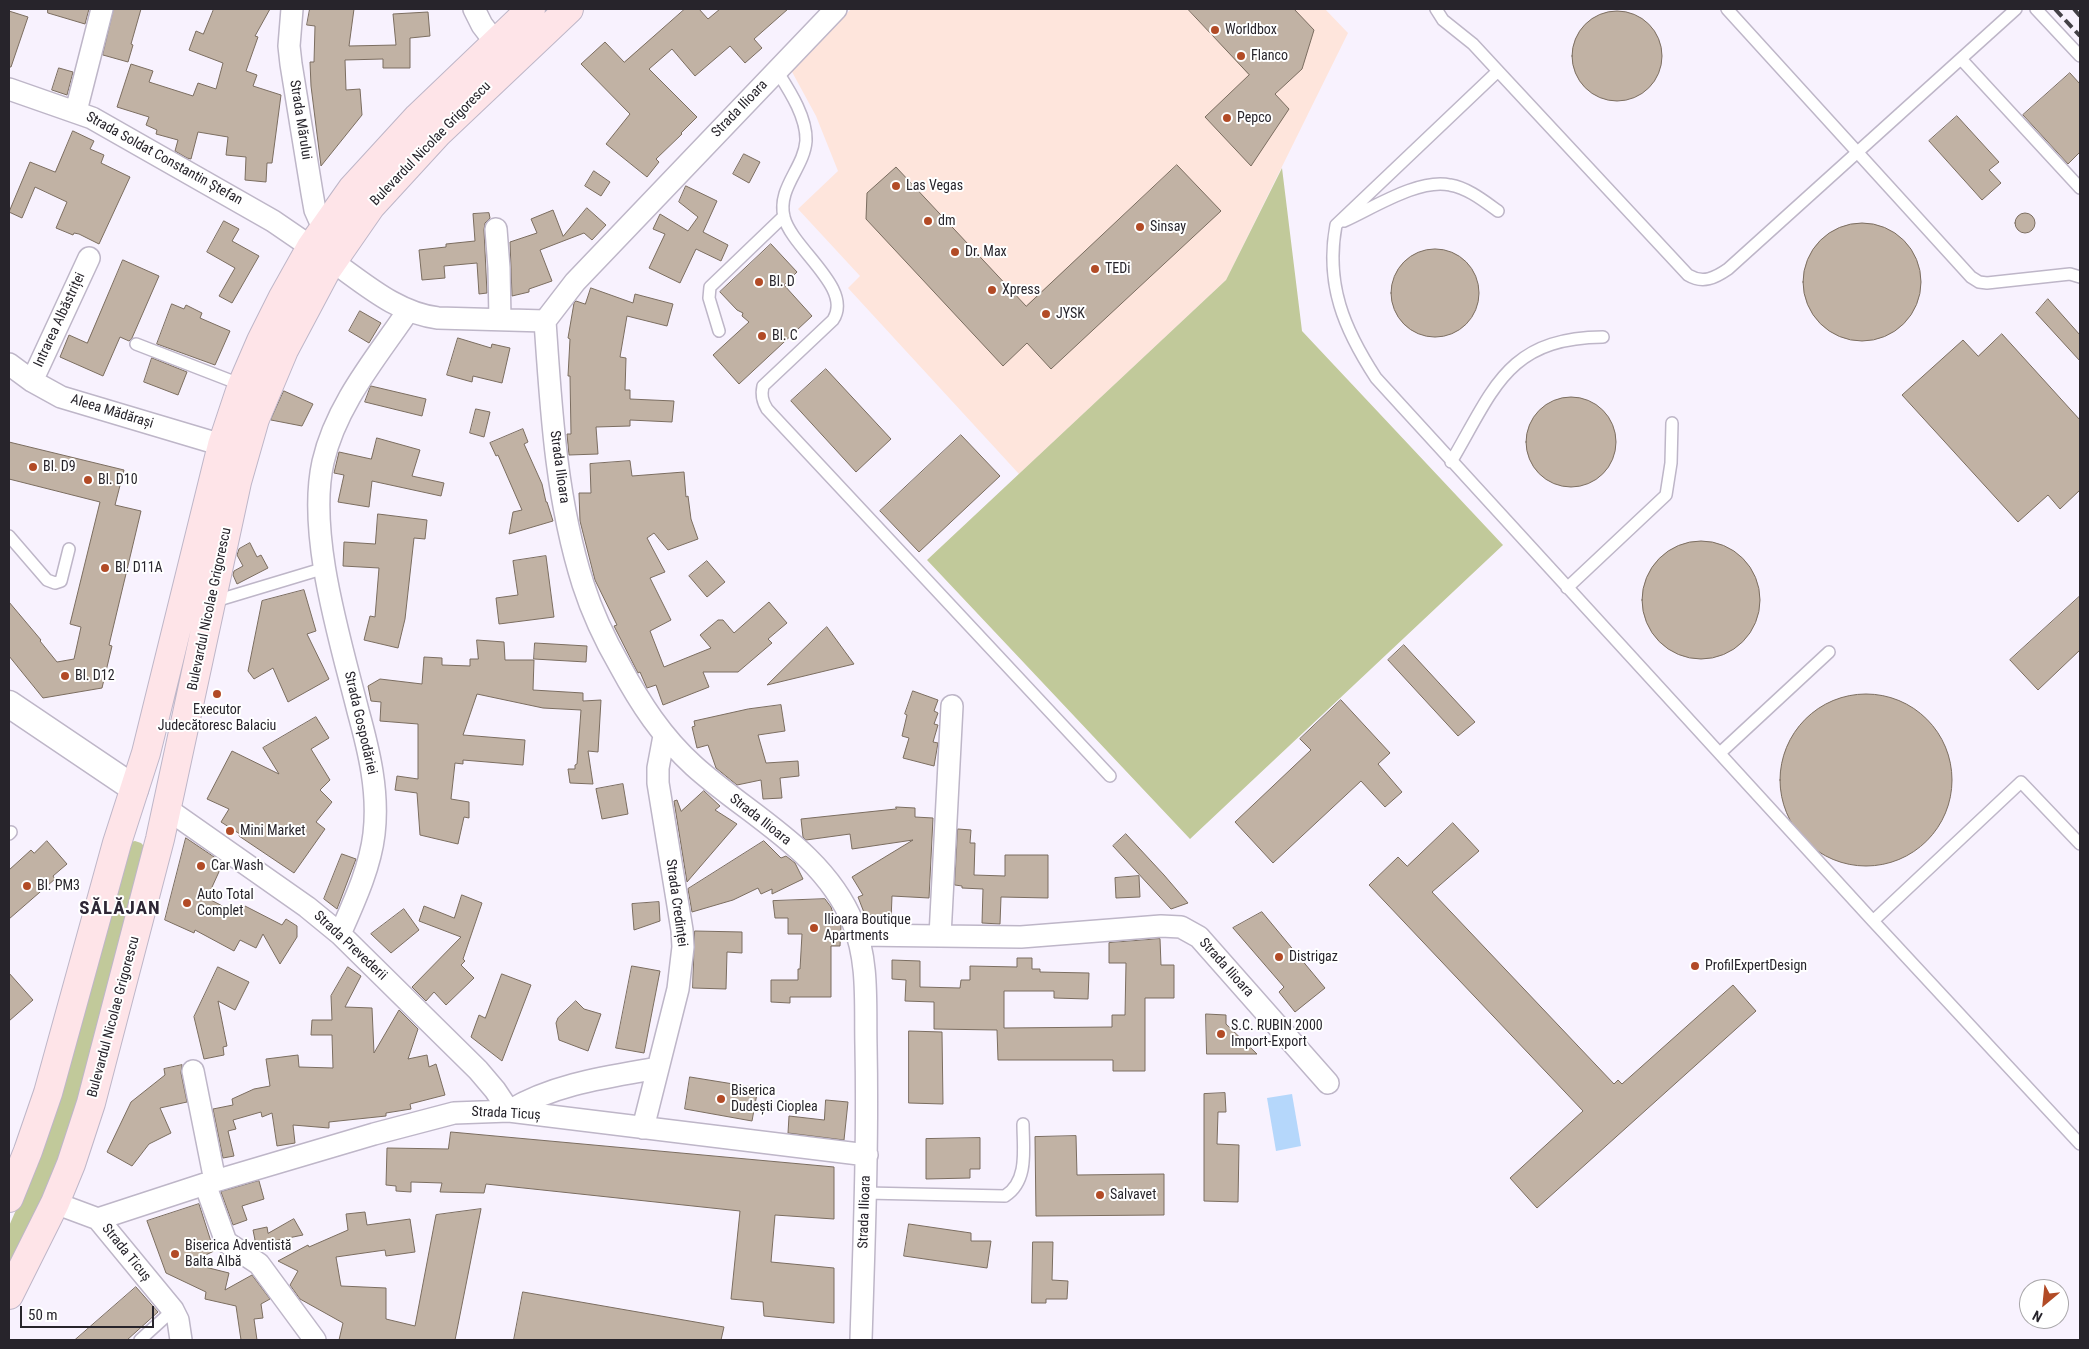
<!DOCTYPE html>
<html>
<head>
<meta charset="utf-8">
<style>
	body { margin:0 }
	#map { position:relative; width:2089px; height:1349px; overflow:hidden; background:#f8f2fe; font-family:"Roboto Condensed",sans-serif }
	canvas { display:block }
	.frame { position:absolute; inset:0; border:10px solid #27242b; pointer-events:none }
	.north { position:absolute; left:2019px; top:1279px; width:50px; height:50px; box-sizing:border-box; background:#fff; border:1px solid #a9a7aa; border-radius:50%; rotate:208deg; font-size:14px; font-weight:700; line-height:20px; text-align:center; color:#27242b }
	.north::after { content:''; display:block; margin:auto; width:18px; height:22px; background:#b24b26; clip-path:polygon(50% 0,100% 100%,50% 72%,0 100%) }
	.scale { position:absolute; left:20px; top:1306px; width:134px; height:22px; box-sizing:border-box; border:2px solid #27242b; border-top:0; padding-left:6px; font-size:15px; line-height:18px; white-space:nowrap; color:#27242b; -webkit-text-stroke:4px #fff; paint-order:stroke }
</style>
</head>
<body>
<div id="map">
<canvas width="2089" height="1349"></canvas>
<div class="frame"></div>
<div class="north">N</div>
<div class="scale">50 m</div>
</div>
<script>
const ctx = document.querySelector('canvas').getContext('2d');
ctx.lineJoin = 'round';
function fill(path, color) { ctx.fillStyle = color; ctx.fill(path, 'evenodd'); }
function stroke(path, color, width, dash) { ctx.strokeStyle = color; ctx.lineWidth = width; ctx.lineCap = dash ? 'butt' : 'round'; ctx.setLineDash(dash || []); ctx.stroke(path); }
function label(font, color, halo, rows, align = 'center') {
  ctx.font = font + ' "Roboto Condensed",sans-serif'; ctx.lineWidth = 4; ctx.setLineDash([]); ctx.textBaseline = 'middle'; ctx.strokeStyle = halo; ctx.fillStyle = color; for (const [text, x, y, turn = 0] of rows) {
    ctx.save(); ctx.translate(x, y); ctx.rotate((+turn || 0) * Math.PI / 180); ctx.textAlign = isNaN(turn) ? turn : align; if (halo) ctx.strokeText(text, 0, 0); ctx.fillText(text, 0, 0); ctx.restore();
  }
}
const commercial = new Path2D(`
	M851,9H1325L1348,33L1226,280L1019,474L848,288L860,276L798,209L838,171L816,116L791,70Z`);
const green = new Path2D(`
	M1282,168L1302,331L1503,545L1190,839L927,560L1226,280Z
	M135,841L141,843L146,848L77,1101L60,1154L36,1212L9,1265V1226L37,1162L127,843Z`);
const water = new Path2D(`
	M1292,1094L1301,1146L1276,1151L1267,1098Z`);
const building = new Path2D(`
	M48,9H89L85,24L48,13Z
	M114,9H141L131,44L133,45L128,62L103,55Z
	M214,9H270L255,36L258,37L246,71L257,75L253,86L281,95L272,163H267L266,182L245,180L246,157L226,155L228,137L198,132L191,159L187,158L175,151L178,140L156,134L157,130L146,125L149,117L117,107L131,64L153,71L149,82L193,96L198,83L216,89L223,63L189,50L196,31L203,34Z
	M310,9H354L349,46L396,45L393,14L428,12L430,36L410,38V68H383V59L345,60L346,90L360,89L362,115L321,166L311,86L310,62H314L315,26L307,25Z
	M685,9H699L708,19L720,9H788L754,39L762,48L745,63L730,46L695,76L672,49L649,69L697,117L681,133L682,134L656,159L659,162L647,177L606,144L630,114L581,64L605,42L624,62Z
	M1188,9H1294L1314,30L1302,69L1275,94L1289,109L1251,166L1205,117L1249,75Z
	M9,11L28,17L11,67H9Z
	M1572 56a45 45 0 1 1 90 0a45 45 0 1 1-90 0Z
	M59,68L73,72L67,95L52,90Z
	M2070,73L2080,84V152L2068,164L2023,115Z
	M1957,116L1999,162L1989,170L2001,183L1982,200L1929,141Z
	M73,131L94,141L90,149L104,155L101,163L130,177L99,244L79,234L74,233L73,235L56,228L67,202L35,187L22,218L9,212L30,162L55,172Z
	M744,154L760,162L749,183L733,174Z
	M1177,165L1221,211L1051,369L1027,343L1003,366L866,219L867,193L896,167L1026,306Z
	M594,171L610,182L601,196L585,186Z
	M686,186L717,201L703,232L728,245L721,261L696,249L680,283L649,268L665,234L653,229L660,214L688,231L698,217L679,202Z
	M587,208L606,225L592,240L584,233L540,250L552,281L529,289V292L512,296L510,242L537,233L531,219L553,210L563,236Z
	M489,213L490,218L485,223L484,230L487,293L479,294L477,263L444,266L445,278L422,280L419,250L446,247V244L475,241L473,214Z
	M2015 223a10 10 0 1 1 20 0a10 10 0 1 1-20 0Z
	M224,221L239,229L232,241L259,256L232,303L219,296L235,268L207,252Z
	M1803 282a59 59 0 1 1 118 0a59 59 0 1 1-118 0Z
	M771,244L797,272L784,285L812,316L739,384L713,355L749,322L742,316L743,313L737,310L720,292Z
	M1391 293a44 44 0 1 1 88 0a44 44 0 1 1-88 0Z
	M123,260L159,276L132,338L129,341L120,337L103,376L60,357L69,335L87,343Z
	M591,288L633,303L635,294L673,304L667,326L627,316L620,357L626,358L625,390H630V399L674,401L672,422L630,420V426L596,427L598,454L569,455L567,434H571L570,376H568L570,339L568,338L574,303L576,301L585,304Z
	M2048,299L2080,335V361L2036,313Z
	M172,304L184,309L186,305L202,313L200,318L230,331L215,365L157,344Z
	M360,311L381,323L369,343L349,331Z
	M2002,334L2080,420V490L2060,509L2048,495L2018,522L1902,395L1963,340L1978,356Z
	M458,338L491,348L492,344L510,348L502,383L473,376L472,382L447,375Z
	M152,358L187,372L178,395L144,382Z
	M826,369L891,439L856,472L791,401Z
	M371,386L426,399L422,416L365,402Z
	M284,391L313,404L302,426L271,420Z
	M1526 442a45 45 0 1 1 90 0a45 45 0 1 1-90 0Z
	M476,409L490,412L484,437L470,433Z
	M523,429L528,442L524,444L542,484L546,502H547L553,521L509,534L513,512L522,510L498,455L496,456L490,443Z
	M961,435L1000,476L919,552L880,511Z
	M377,438L420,450L412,476L444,483L441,496L372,481L369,507L338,502L344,475L334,473L339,452L371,459Z
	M9,442L124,470L115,505L141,511L109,645L112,646L102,688L43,698L9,656V602L41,640L40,641L57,662L74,659L81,627L70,624L100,502L9,479Z
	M630,461L632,476L684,472L686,497L688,496L691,519L698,539L668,550L654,533L647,538L665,572L650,578L671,620L650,631L664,667L711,648L700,635L718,620H723L734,633L769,602L787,623L768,639L772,643L738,672H703L709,687L663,705L656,685L647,688L640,672L638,673L614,626L617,625L595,580L580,521L579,493H591L590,464Z
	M378,514L427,520L425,539L414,538L405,619L398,648L364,640L370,616L375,617L379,568L343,566L344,542L375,544Z
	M1642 600a59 59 0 1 1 118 0a59 59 0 1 1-118 0Z
	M250,543L257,557L261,555L268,568L237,584L233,575L234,571L243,566L237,555L239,549Z
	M546,556L554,617L499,624L496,598L518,595L513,561Z
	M707,561L725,582L707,597L689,576Z
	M304,590L316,631L307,634L329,679L288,702L273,668L254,679L248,671L262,601Z
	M2080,596V650L2038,690L2010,660Z
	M827,627L854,664L767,685L819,634Z
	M477,640L504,642L505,660H534L533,690L583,693V701L601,700L598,752L588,751L593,784L570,783L568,769H575V765L577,764L581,710L543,708L477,694L463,735L525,740L523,765L463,760V764L455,763L451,799L469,802V818L464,817L458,844L420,835L417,793L395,790L397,776L418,779V724L380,721L381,702L371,701L368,686L380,679L422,684L424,657L442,658V665L470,666V659H478Z
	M535,643L587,646L586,662L534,659Z
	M1404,645L1475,722L1458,736L1388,660Z
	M913,691L938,700L934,711L938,713L934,724L938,725L933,742L938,743L934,766L903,758L909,738L902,736L907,715L905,714Z
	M1780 780a86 86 0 1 1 172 0a86 86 0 1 1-172 0Z
	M1341,700L1390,753L1378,764L1402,792L1385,807L1361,781L1273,863L1235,822L1311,750L1300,739Z
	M781,705L785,731L758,735L766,763L798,761L799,776L780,778L782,798L763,799L761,780L737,785L716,768L708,745L697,748L692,727L695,726L694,721L748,709Z
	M316,717L329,738L311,749L330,780L320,790L332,802L316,822L325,829L294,873L239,836L240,834L221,822L229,809L207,799L232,751L279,774L263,748Z
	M623,784L628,814L602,819L596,789Z
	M704,791L720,806L715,810L737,824L687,882L674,801L677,800L681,811Z
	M896,807L915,808V817L933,818L929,898L892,896L891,921H874L872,915H865L858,897L863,895L852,877L913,840L852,849L850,834L806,840L803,837L801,819L896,809Z
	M1453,823L1479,851L1432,892L1614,1084L1618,1080L1622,1084L1733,985L1756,1011L1537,1208L1510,1178L1583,1111L1369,885L1398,857L1407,866Z
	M958,829L971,830L970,843H975L974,875L1005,876V855H1048V898L1001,897L1000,924L982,923L983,889L962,888V886L955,885Z
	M1126,834L1164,875L1188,903L1171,909L1113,846Z
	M186,838L223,863L207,898L236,913L238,908L243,910L245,906L282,925L286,919L297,926V937L280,964L263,934L256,948L240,940L234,951L195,930L194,933L165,920Z
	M47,841L67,864L53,876L55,879L9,919V870L31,850L34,853Z
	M764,841L781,858L786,856L795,863L803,879L772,894V889L761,894L758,888L733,900L692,912L688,889Z
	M342,854L356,859L337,909L324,899Z
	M1139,876L1140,897L1116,898L1115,878Z
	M462,895L482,903L463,959L465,961L461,965L474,978L446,1005L434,992L426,1001L412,987L461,937L419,921L424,906L454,918Z
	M825,899L831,907L836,922L839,923L841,926L840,946H831V997H790V1003L771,1002V980H798V969H800L802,934H788V918H775L773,901Z
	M659,902L660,921L634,930L632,904Z
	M404,909L419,930L391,953L371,934Z
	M1262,912L1325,988L1295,1012L1279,992L1284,987L1233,928Z
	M695,931L742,932V953L727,952L726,989L693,988Z
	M1160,939L1161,965H1174V998H1145V1071H1113V1060H998L997,1030L934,1029V1002L905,1001L906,980L892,979V960L920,961V987L960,988L961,980H970V966L1017,967V958H1032V969H1040V972L1089,973L1088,999L1054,998V991H1004V1028L1112,1027V1015H1125L1126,963H1109V943Z
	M632,966L660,971L644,1053L616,1048Z
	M218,967L249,982L235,1010L218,1001L227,1046L223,1047L224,1055L204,1059L194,1017Z
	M348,967L361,976L345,1007L372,1008L374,1053L399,1010L418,1029L408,1059L427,1055L429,1067L436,1064L445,1095L410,1104L411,1109L386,1113V1116L329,1122V1128L293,1125L295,1143L277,1146L272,1113L262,1117L261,1112L233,1120L236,1129L228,1131L234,1156L223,1158L213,1109L233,1105L232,1099L254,1089L270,1086L266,1059L298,1055L299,1067L333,1068L332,1035H311L312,1020H332L331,996Z
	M9,973L33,1000L9,1021Z
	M502,974L531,985L502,1061L471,1037L479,1015L485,1018Z
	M576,1001L584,1009L601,1014L588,1051L559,1040L556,1023L558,1018Z
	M1206,1014L1226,1015V1024L1257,1054H1207Z
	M909,1031L942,1032L943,1104L909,1103Z
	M182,1065L181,1073L187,1102L160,1108L171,1133L149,1144L132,1166L107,1152L131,1102L165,1075L164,1069Z
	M690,1077L758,1088L752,1121L685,1109Z
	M1225,1093L1226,1112H1218L1217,1144L1239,1145L1238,1202L1204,1201V1094Z
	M826,1100L848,1102L844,1140L788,1133L789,1116L824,1120Z
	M451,1132L834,1167V1219L775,1215L771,1262L834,1268V1323L764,1316L763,1302L731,1299L740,1211L486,1184L484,1193L440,1192L442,1183L411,1182V1192L396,1191V1186L386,1185L387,1148L448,1149Z
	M1076,1136L1077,1175L1164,1174V1215L1036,1216L1035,1137Z
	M980,1138V1169H970V1178L926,1179V1139Z
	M259,1181L264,1199L242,1206L247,1220L233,1225L221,1192Z
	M199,1204L214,1251L189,1263L229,1273L225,1290L252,1275L270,1299L261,1304L263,1318L254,1319L257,1340H241L236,1306L205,1299L206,1292L166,1273L147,1221Z
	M481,1209L455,1340H339L343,1323L300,1299L290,1285L298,1271L278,1261L308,1245L309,1247L348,1230L346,1214L365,1212L367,1225L410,1219L415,1252L386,1256L385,1250L336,1257L341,1286L386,1288V1319L415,1326L436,1215Z
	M294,1219L303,1235L254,1245L252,1242L255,1240L253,1230L267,1227L268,1233Z
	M909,1224L971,1233V1241H991L987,1268L904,1256Z
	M1033,1242H1053L1052,1280L1068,1281L1067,1299H1046V1303H1032Z
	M136,1287L158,1312L127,1340H75Z
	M523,1292L724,1327L721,1340H514Z`);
const service = new Path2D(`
	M1436,9L1443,20L1473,44L1498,71
	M1727,9L1971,277L1979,282L1987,283L2070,274L2080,277
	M2016,9L1728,269C1715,278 1703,284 1688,275L1498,71L1336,225C1325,284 1344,329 1376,378L1873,921L2021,782L2080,844
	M2036,9L2080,56
	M1961,59L2080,188
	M777,71C789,90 807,117 806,141C804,168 777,188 784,217C792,249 854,288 833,320L763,386C761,395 762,401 767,409L1110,776
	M1344,221C1373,208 1419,178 1450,185C1468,188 1484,201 1498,211
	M719,331L709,298L710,287L784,216
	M136,344L242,385
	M1451,462C1494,389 1507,338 1603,337
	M9,536L47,580L55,583L61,581L69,549
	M1567,588L1666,495L1671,463L1672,423
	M212,602L325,568
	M1720,753L1829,652
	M9,834L11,832
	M1873,921L2080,1144
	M866,1193L1005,1196C1029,1181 1023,1148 1023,1124
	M140,1340L173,1310`);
const minor = new Path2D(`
	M292,9L289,46L291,64L312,193L315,210L323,228
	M474,9L482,25L495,42
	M836,9L575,282L545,321C551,409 556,499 583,584C592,612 605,640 620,666C640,703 662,737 694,766C748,815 824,851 853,923C869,961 865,1005 866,1046C868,1144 864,1242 861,1340
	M9,89L92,118L273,221L311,247
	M76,111L102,9
	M496,229L499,268L500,319
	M332,261C365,284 397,313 438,318L545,321
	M9,364L32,381L61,397L222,445
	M32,381L89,258
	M166,808L307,907L340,934L478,1070L495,1090L509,1111C554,1084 607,1077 658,1068
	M340,934C354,902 370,868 374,834C379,792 369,751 358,711C340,639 307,534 323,462C336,405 376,358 408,311
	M858,935L1021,937L1161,926L1181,927L1199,937L1328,1083
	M940,936L952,706
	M193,1071L215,1181
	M643,1128L678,989L683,947L682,930L658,783V768L664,736
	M205,1184L226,1242L259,1264L315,1340
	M55,1203L98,1219L205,1184L374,1134L454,1113L509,1111L867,1155
	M98,1219L173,1310L178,1320L181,1340`);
const tertiary = new Path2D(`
	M9,704L135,789`);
const secondary = new Path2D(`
	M9,1198L28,1151L48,1093L117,843L146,753L222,445L242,385L261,341L283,297L311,247L352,189L418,117L531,9
	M9,1295L55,1203L71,1164L91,1103L160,839L237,482L255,419L284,350L326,271L371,206L438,133L569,9`);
const rail = new Path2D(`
	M2055,9L2080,36
	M2074,9L2080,16`);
const markers = [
	[1215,30,5,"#b24b26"],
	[1241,56,5,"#b24b26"],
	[1227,118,5,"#b24b26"],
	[896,186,5,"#b24b26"],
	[928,221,5,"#b24b26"],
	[1140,227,5,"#b24b26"],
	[955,252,5,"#b24b26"],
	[1095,269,5,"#b24b26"],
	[759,282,5,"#b24b26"],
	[992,290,5,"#b24b26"],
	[1046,314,5,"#b24b26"],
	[762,336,5,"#b24b26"],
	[33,467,5,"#b24b26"],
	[88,480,5,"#b24b26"],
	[105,568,5,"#b24b26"],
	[65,676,5,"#b24b26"],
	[217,694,5,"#b24b26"],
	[230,831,5,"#b24b26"],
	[201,866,5,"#b24b26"],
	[27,886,5,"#b24b26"],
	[187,903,5,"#b24b26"],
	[814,928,5,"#b24b26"],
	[1279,957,5,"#b24b26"],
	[1695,966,5,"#b24b26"],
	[1221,1034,5,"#b24b26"],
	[721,1099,5,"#b24b26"],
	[1100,1195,5,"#b24b26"],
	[175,1254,5,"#b24b26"]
];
const poiNames = [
	["Worldbox",1225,30],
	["Flanco",1251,56],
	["Pepco",1237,118],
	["Las Vegas",906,186],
	["dm",938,221],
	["Sinsay",1150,227],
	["Dr. Max",965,252],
	["TEDi",1105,269],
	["Bl. D",769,282],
	["Xpress",1002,290],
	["JYSK",1056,314],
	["Bl. C",772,336],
	["Bl. D9",43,467],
	["Bl. D10",98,480],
	["Bl. D11A",115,568],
	["Bl. D12",75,676],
	["Executor",217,710,"center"],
	["Judecătoresc Balaciu",217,726,"center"],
	["Mini Market",240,831],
	["Car Wash",211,866],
	["Bl. PM3",37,886],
	["Auto Total",197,895],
	["Complet",197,911],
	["Ilioara Boutique",824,920],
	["Apartments",824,936],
	["Distrigaz",1289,957],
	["ProfilExpertDesign",1705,966],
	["S.C. RUBIN 2000",1231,1026],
	["Import-Export",1231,1042],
	["Biserica",731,1091],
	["Dudești Cioplea",731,1107],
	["Salvavet",1110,1195],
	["Biserica Adventistă",185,1246],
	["Balta Albă",185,1262]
];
const streetNames = [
	["Strada Ilioara",740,109,-46],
	["Strada Mărului",300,120,81],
	["Bulevardul Nicolae Grigorescu",431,144,-46],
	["Strada Soldat Constantin Ștefan",164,159,29],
	["Intrarea Albăstriței",60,320,-65],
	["Aleea Mădărași",112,412,17],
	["Strada Ilioara",559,467,82],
	["Bulevardul Nicolae Grigorescu",210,609,-78],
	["Strada Gospodăriei",360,723,77],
	["Strada Ilioara",760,820,38],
	["Strada Credinței",676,903,82],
	["Strada Prevederii",350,946,43],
	["Strada Ilioara",1226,968,48],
	["Bulevardul Nicolae Grigorescu",114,1017,-75],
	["Strada Ticuș",506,1114,3],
	["Strada Ilioara",865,1212,-88],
	["Strada Ticuș",126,1253,51]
];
const districtNames = [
	["SĂLĂJAN",120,909]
];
fill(commercial, '#fee5dc');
fill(green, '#c1c99a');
fill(water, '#b5d7fb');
fill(building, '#c1b2a4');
stroke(building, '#7b6d60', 1);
stroke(service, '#beb6c8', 14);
stroke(minor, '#beb6c8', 24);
stroke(tertiary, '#beb6c8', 29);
stroke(secondary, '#beb6c8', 30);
stroke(service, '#fff', 11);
stroke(minor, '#fff', 21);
stroke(tertiary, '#fff', 26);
stroke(secondary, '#fee4e8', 28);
stroke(rail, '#434047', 4, [10, 5]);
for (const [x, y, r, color] of markers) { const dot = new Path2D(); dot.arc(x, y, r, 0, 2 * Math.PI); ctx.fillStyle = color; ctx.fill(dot); stroke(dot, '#fff', 2); }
label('14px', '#27242b', '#fff', poiNames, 'left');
label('14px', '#27242b', '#fff', streetNames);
ctx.letterSpacing = '1px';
label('bold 19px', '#2e2735', '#fff', districtNames);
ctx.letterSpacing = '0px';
</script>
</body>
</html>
